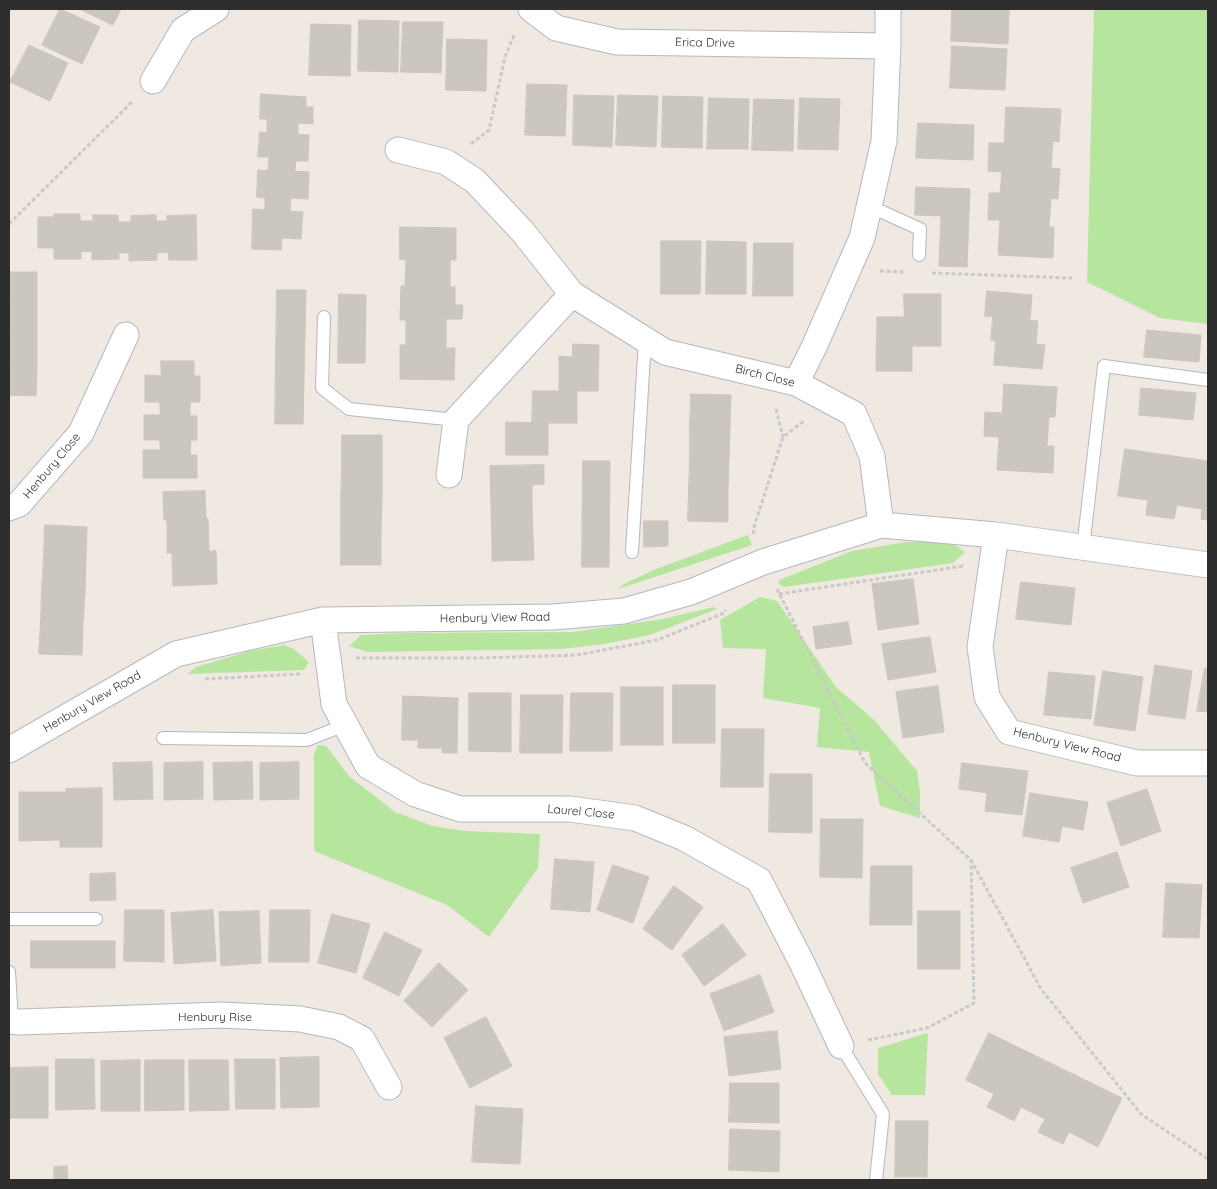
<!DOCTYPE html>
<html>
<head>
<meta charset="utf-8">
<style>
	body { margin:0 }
	#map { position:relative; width:1217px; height:1189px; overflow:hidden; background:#efe9e1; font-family:Quicksand,sans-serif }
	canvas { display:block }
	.frame { position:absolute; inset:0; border:10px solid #2e2e2e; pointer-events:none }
</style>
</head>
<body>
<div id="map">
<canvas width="1217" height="1189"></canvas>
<div class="frame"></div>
</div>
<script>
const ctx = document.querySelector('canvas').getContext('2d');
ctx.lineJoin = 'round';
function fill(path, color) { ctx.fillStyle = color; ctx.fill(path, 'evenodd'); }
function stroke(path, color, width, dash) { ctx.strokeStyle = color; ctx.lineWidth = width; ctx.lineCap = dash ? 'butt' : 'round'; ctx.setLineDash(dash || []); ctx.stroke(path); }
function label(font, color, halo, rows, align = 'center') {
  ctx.font = font + ' Quicksand,sans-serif'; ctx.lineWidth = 4; ctx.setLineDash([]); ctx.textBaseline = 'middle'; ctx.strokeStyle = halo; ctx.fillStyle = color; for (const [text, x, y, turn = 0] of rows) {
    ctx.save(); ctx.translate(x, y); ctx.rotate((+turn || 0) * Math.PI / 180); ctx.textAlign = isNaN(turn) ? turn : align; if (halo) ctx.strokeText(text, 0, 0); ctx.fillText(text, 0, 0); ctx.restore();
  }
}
const green = new Path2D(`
	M1094,9H1208V324L1160,318L1087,282Z
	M748,535L752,545L618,589L624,584L656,569Z
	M906,542H936L955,545L965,552L953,563L784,587L778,583L779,580L852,551Z
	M760,597L777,601L836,687L874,720L917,771L920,792V818L880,806L869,752L817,747L820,708L763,698L766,649L723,648L720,620Z
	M714,607L717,609L650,635L604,644L561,649L367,652L349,646L361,635L406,633L573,632L663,619Z
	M284,645L294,649L309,662L304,670L187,674L196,667L250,651Z
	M318,745L326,746L350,777L395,812L433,826L464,831L540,834L538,868L489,937L447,905L314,851V754Z
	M928,1033L925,1095H892L878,1074V1048Z`);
const building = new Path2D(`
	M60,9L100,27L82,64L42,45Z
	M80,9H121L113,25Z
	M952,9H1009L1008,44L951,41Z
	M359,20L399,21L398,72L358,71Z
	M403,22H443L441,73L401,72Z
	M311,24L351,25L350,76L309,75Z
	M447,39L487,40L486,91L446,90Z
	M29,45L68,63L50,101L10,82Z
	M952,46L1007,49L1005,90L950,88Z
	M527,84L567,85L565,136L525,135Z
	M261,94L306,97V107H313V124L298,123V134L267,132V119H260Z
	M574,95L614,96L612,147L573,145Z
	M618,95L658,96L656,147L616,145Z
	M663,96L703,97L702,148L662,147Z
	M709,98L749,99L748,149H707Z
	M800,98L840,99L838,150L798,149Z
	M754,99L794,100L793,151L752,150Z
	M1006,107L1061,109L1059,142L1053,141L1051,168L1060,169L1058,199L1051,198L1049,227H1054L1053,258L998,255L1000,220H988L989,193H1000L1002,172L988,171L989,143H1004Z
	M918,123L974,125L973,160L916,158Z
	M260,132L309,135L308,161H296L295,171L268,170L269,157H258Z
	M258,170L309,172L308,199L291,198L290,211L265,210V198L257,197Z
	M916,187L970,189L967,267L939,266L941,216L915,215Z
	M253,209L303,212L301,239L282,238L281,250L252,249Z
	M54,214H80L81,259H54V248H38V217H54Z
	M93,215H118L119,259L92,260V251L81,252L80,221H93Z
	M156,215L157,260L129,261V253H119L118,222H131V216Z
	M196,215L197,260H169L168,252L157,253L156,221H167V216Z
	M400,227L456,228V260H450V287H455V305H463L462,319H446V348H455L454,380L400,379V345H406V320H400L401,286H405L406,260L400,259Z
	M661,241H701L700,294H661Z
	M707,241L746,242V294H706Z
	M754,243H793V296H753Z
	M9,272H37V303H9Z
	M277,290H306L303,424H275Z
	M987,291L1032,295L1030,320L985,316Z
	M339,294L366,295L365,363H338Z
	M904,294H941V346H912V371H876L877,317H904Z
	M9,303H37V334H9Z
	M993,317L1038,321L1036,344L991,340Z
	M1147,330L1201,335L1199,362L1144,357Z
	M9,334H37V365H9Z
	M996,340L1045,345L1042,369L994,365Z
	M573,344L599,345L598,391H559V356L572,357Z
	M161,361H194V376H200V402H145V375L161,376Z
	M9,365H37L36,396L9,395Z
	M1004,384L1057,387L1055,417H1049L1047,446H1054L1053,473L997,470L999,437L984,436L985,412L1002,413Z
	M1141,388L1196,393L1193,420L1139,415Z
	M533,391H577V423H532Z
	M691,394L731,395L730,427L690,426Z
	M160,402H190V416H197V440H144V415H160Z
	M506,422L548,423V455H506Z
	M690,426L730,427L729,459L690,458Z
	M342,435H382V468L342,467Z
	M160,440H191L190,455H197V478H143V450H160Z
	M1125,449L1208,461V520L1201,519L1202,509L1177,505L1174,519L1146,515L1148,500L1118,496Z
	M690,458L729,459L728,490L689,489Z
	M583,461H610L609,567H582Z
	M544,465V484L532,485V506L491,507L490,466Z
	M342,467L382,468V500L341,499Z
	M689,489L728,490V522L688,521Z
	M205,491L206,519L164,520L163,492Z
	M341,499L382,500L381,532H341Z
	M532,506L533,537L492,539L491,507Z
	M206,519H208L209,552L167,553V520Z
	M644,521H668V546L644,547Z
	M45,525L87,527L86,559L44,557Z
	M341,532H381V565H341Z
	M533,537L534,560L492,561V539Z
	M216,551L217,584L173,586L172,553Z
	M44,557L86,559L85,591L42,589Z
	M913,579L919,624L878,630L872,584Z
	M1021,582L1075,588L1071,625L1016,619Z
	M42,589L85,591L83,623L41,621Z
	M41,621L83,623L82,655L39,654Z
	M848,622L852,644L816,649L813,627Z
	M930,637L936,672L888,680L882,644Z
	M1155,665L1192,671L1185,719L1148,714Z
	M1205,668L1208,669V712L1197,711Z
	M1103,671L1143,677L1135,731L1094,725Z
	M1049,672L1095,676L1091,719L1044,715Z
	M673,685H715V743H673Z
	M938,686L944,732L903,738L896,692Z
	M621,687H663V745H621Z
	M469,693H511V752L469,751Z
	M571,693H613L612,751H570Z
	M521,695H563L562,753H520Z
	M403,696L458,698L457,753H442V748H418V740H402Z
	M722,729H764L763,787H721Z
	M152,762L153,799L114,800L113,763Z
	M203,762V799L164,800V763Z
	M252,762L253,799L214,800L213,763Z
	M299,762V799L260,800V763Z
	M962,763L1028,771L1022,815L985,811L987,793L959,789Z
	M770,774H812V833L769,832Z
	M102,788V847H60V840L19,841V792H66V789Z
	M1147,789L1161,831L1121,846L1107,803Z
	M1030,793L1088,802L1083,830L1062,826L1059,842L1023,836Z
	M821,819H863L862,878L820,877Z
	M1117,852L1129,887L1083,903L1071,868Z
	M555,859L594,862L590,912L551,909Z
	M613,865L649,877L633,923L597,910Z
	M871,866H912V925H870Z
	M115,873L116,900L90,901V874Z
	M1166,883L1202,885L1199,938L1163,937Z
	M674,886L703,907L672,950L643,929Z
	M125,910H164V962L124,961Z
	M213,910L216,961L174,964L171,913Z
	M270,910H310L309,962H269Z
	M259,911L261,963L221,966L219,912Z
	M918,911H960V969H918Z
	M332,914L370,924L356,973L318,963Z
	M723,924L746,955L704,986L682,955Z
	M385,932L422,950L399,996L363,978Z
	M31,941H115V968H31Z
	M439,963L468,990L432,1027L404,1001Z
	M760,975L774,1012L724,1031L710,994Z
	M486,1017L512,1066L470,1088L444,1038Z
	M777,1031L781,1069L729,1076L724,1037Z
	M989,1033L1122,1098L1098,1147L1069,1132L1063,1144L1038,1132L1045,1119L1021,1107L1014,1121L987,1107L994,1094L966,1080Z
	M319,1057V1107L281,1108L280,1058Z
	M56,1059H94L95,1109L56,1110Z
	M235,1059H275V1109H236Z
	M140,1060V1111H101V1061Z
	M145,1060H184V1110L145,1111Z
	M189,1060H228L229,1110L190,1111Z
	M48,1067V1118H9V1068Z
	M730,1083H779V1123L729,1122Z
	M476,1106L523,1109L520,1164L472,1162Z
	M896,1121H928L927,1177H895Z
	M730,1129L780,1131L779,1172L729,1170Z
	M67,1166L68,1180H54V1167Z`);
const path = new Path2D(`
	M471,144L489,130L505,57L515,33
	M9,224L132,102
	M880,271L904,272
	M932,273L1072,278
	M776,409L783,437
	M754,534L753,530L783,437L804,421
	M777,589L865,763L971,860L1041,989L1141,1114L1208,1159
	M779,594L963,566
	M356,658H479L577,655L657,640L724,613L726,610
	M205,679L301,674
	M868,1040L927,1028L974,1003L971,861`);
const service = new Path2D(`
	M869,206L920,229L919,255
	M324,317L322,388L349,409L456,420
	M1083,548L1104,366L1208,380
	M632,552L645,340
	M163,738L307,740L345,725
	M9,919H96
	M9,972L12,1021
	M841,1046L883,1114L876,1180`);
const minor = new Path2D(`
	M531,9L556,28L617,42L888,46L884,141L862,238L814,347L796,383
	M888,46V9
	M153,81L183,30L216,9
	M398,150L446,162L475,181L523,232L572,294L665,352L796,383L854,414L872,456L881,525
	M449,475L456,420L572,294
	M9,508L19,504L81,433L126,335
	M996,535L980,647L987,697L1009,732L1137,763H1208
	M323,620L334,704L368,766L415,794L460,809H570L635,818L684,838L759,880L802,963L841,1046
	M9,750L176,654L323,620L553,617L624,611L691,592L763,562L881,525L996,535L1208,565
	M9,1021L20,1022L222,1015L300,1019L339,1027L362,1039L389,1087`);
const streetNames = [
	["Erica Drive",705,43,1],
	["Birch Close",765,376,14],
	["Henbury Close",52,466,-50],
	["Henbury View Road",495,618,-1],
	["Henbury View Road",92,702,-30],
	["Henbury View Road",1067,745,14],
	["Laurel Close",581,812,5],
	["Henbury Rise",215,1017]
];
fill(green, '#b6e59e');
fill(building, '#cbc7bf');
stroke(building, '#cbc5ba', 1);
stroke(service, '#b4b7c1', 14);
stroke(minor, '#b4b7c1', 27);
stroke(path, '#c9c9c9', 3, [4, 2.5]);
stroke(service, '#fff', 12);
stroke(minor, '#fff', 25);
label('12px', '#2e2e2e', '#fff', streetNames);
</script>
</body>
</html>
